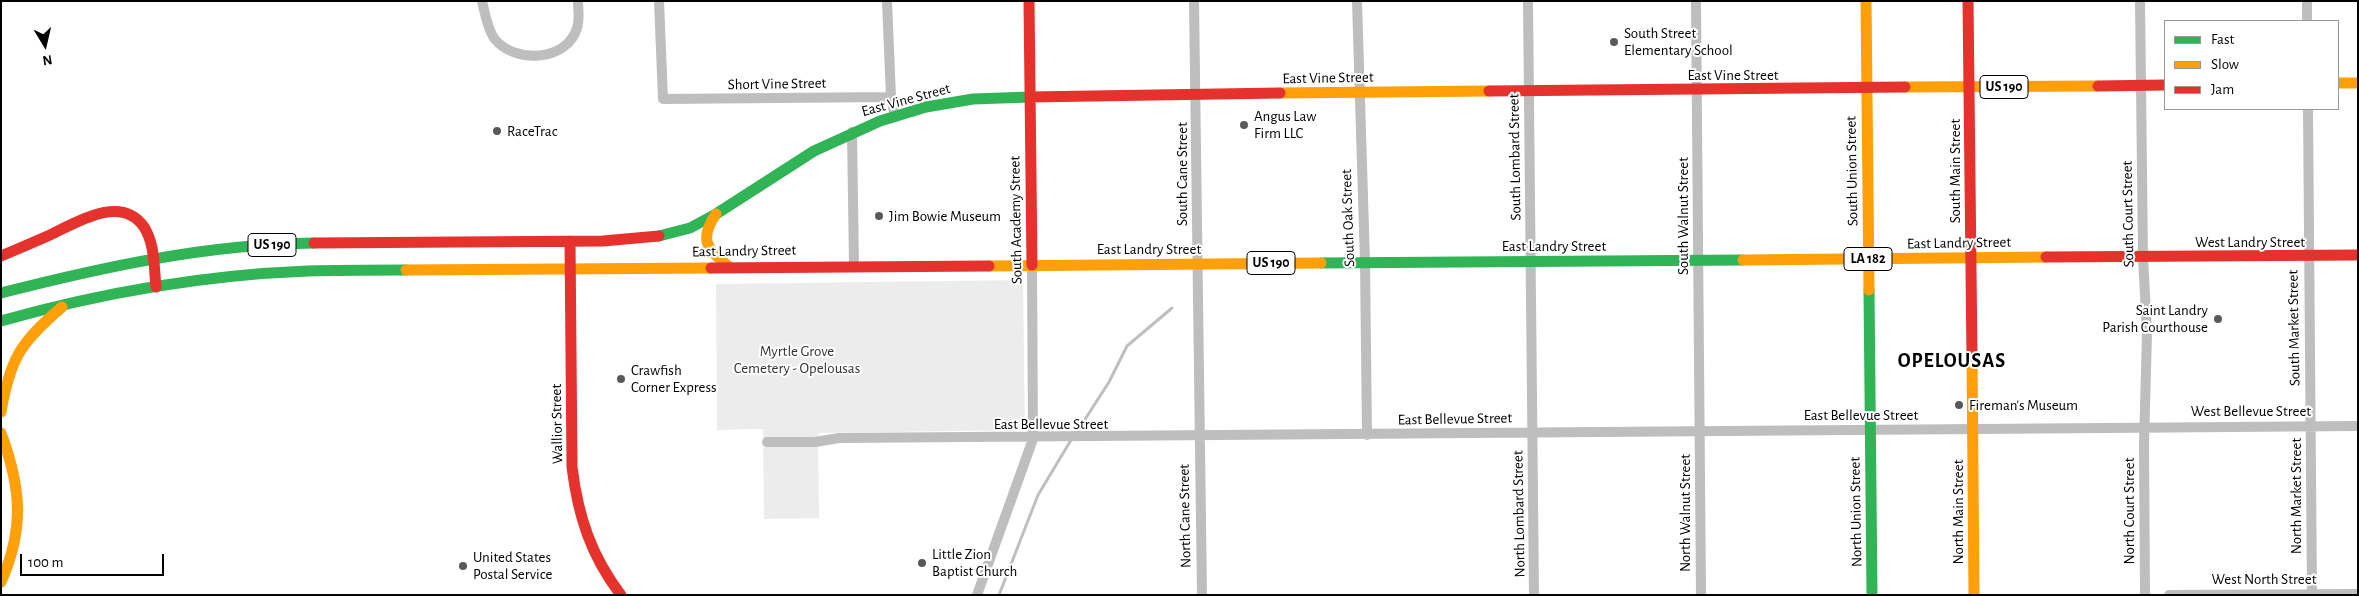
<!DOCTYPE html>
<html>
<head>
<meta charset="utf-8">
<style>
	body { margin:0 }
	#map { position:relative; width:2359px; height:596px; overflow:hidden; background:#fff; font-family:"Alegreya Sans",sans-serif }
	canvas { display:block }
	.frame { position:absolute; inset:0; border:2px solid #000; pointer-events:none }
	.legend { position:absolute; left:2164px; top:20px; width:175px; height:90px; box-sizing:border-box; background:#fff; border:1px solid #999; margin:0; padding:6px 9px; list-style:none; font-size:15px; color:#000 }
	.legend li { display:flex; align-items:center; gap:10px; height:25px }
	.legend b { width:25px; border:1px solid #999 }
	.north { position:absolute; left:20px; top:20px; width:50px; height:50px; -webkit-text-stroke:4px #fff; paint-order:stroke; rotate:171deg; font-size:14px; font-weight:700; line-height:20px; text-align:center; color:#000 }
	.north::after { content:''; display:block; margin:auto; width:18px; height:22px; background:#000; clip-path:polygon(50% 0,100% 100%,50% 72%,0 100%) }
	.scale { position:absolute; left:20px; top:554px; width:144px; height:22px; box-sizing:border-box; border:2px solid #000; border-top:0; padding-left:6px; font-size:15px; line-height:18px; white-space:nowrap; color:#000; -webkit-text-stroke:4px #fff; paint-order:stroke }
</style>
</head>
<body>
<div id="map">
<canvas width="2359" height="596"></canvas>
<div class="frame"></div>
<ul class="legend">
<li><b style="height:6px;background:#30b455"></b>Fast</li>
<li><b style="height:6px;background:#ff9f0a"></b>Slow</li>
<li><b style="height:6px;background:#e5322d"></b>Jam</li>
</ul>
<div class="north">N</div>
<div class="scale">100 m</div>
</div>
<script>
const ctx = document.querySelector('canvas').getContext('2d');
ctx.lineJoin = 'round';
function fill(path, color) { ctx.fillStyle = color; ctx.fill(path, 'evenodd'); }
function stroke(path, color, width, dash) { ctx.strokeStyle = color; ctx.lineWidth = width; ctx.lineCap = dash ? 'butt' : 'round'; ctx.setLineDash(dash || []); ctx.stroke(path); }
function label(font, color, halo, rows, align = 'center') {
  ctx.font = font + ' "Alegreya Sans",sans-serif'; ctx.lineWidth = 4; ctx.setLineDash([]); ctx.textBaseline = 'middle'; ctx.strokeStyle = halo; ctx.fillStyle = color; for (const [text, x, y, turn = 0] of rows) {
    ctx.save(); ctx.translate(x, y); ctx.rotate((+turn || 0) * Math.PI / 180); ctx.textAlign = isNaN(turn) ? turn : align; if (halo) ctx.strokeText(text, 0, 0); ctx.fillText(text, 0, 0); ctx.restore();
  }
}
const green = new Path2D(`
	M1023,280L1025,430L818,433L819,518L764,519L763,429L717,430L716,284Z`);
const stream = new Path2D(`
	M1075,435L1109,382L1127,346L1172,308
	M999,595L1038,495L1071,440`);
const street = new Path2D(`
	M482,1C485,13 487,28 494,38C513,64 567,62 577,28C580,19 578,10 578,1
	M659,1L663,99L891,97
	M887,1L891,97L895,117
	M1194,1L1202,595
	M1357,1L1365,262L1367,435
	M1528,1L1534,595
	M1696,1L1701,595
	M2140,1L2143,257L2147,333L2144,445L2145,595
	M2307,1V21
	M2308,109L2312,595
	M852,132L854,266
	M767,442H815L839,438C1345,438 1851,427 2358,426
	M977,595L1033,439L1032,265
	M2169,595L2358,594`);
const fast = new Path2D(`
	M659,236L690,228L716,214L814,151L880,121L926,107L973,99L1030,97
	M1321,263L1743,260
	M1869,290L1872,595
	M1,293C103,267 208,244 314,243
	M1,321C100,293 205,275 308,271C340,270 373,270 406,270`);
const slow = new Path2D(`
	M1866,1L1869,290
	M2338,83H2358
	M1905,87L2098,86
	M1280,93L1489,91
	M716,214C699,239 706,248 728,266
	M1743,260L2046,257
	M989,266L1321,263
	M406,270L711,268
	M1972,358L1974,595
	M1,412C10,358 21,342 62,307
	M1,433C21,487 25,528 1,582`);
const jam = new Path2D(`
	M1029,1L1032,265
	M1968,1L1972,358
	M2098,86L2165,85
	M1489,91L1905,87
	M1030,97L1280,93
	M570,241L572,467C578,516 591,556 621,595
	M314,243L603,241L659,236
	M1,256C18,249 34,242 50,235C77,222 121,194 144,227C155,244 154,268 156,287
	M2046,257L2358,255
	M711,268L989,266`);
const markers = [
	[1614,42,5,"#595959"],
	[1244,125,5,"#595959"],
	[497,131,5,"#595959"],
	[879,216,5,"#595959"],
	[2218,319,5,"#595959"],
	[621,379,5,"#595959"],
	[1959,405,5,"#595959"],
	[922,563,5,"#595959"],
	[463,566,5,"#595959"]
];
const shields = [
	[2004,87,48],
	[272,245,48],
	[1868,259,48],
	[1271,263,48]
];
const shieldNames = [
	["US 190",2004,87],
	["US 190",272,245],
	["LA 182",1868,259],
	["US 190",1271,263]
];
const poiNames = [
	["South Street",1624,33],
	["Elementary School",1624,50],
	["Angus Law",1254,116],
	["Firm LLC",1254,133],
	["RaceTrac",507,131],
	["Jim Bowie Museum",889,216],
	["Saint Landry",2208,310,"right"],
	["Parish Courthouse",2208,327,"right"],
	["Crawfish",631,370],
	["Corner Express",631,387],
	["Fireman's Museum",1969,405],
	["Little Zion",932,554],
	["Baptist Church",932,571],
	["United States",473,557],
	["Postal Service",473,574]
];
const streetNames = [
	["East Vine Street",1733,75],
	["East Vine Street",1328,78,-1],
	["Short Vine Street",777,84,-1],
	["East Vine Street",906,100,-15],
	["South Lombard Street",1515,157,-91],
	["South Union Street",1852,171,-91],
	["South Main Street",1955,171,-90],
	["South Cane Street",1182,174,-90],
	["South Court Street",2128,214,-91],
	["South Walnut Street",1683,216,-90],
	["South Oak Street",1348,218,-92],
	["South Academy Street",1016,220,-91],
	["West Landry Street",2250,242],
	["East Landry Street",1959,243,-1],
	["East Landry Street",1554,246],
	["East Landry Street",1149,249],
	["East Landry Street",744,251,-1],
	["South Market Street",2294,328,-91],
	["West Bellevue Street",2251,411],
	["East Bellevue Street",1861,415],
	["East Bellevue Street",1455,419,-1],
	["Wallior Street",557,424,-91],
	["East Bellevue Street",1051,424],
	["North Market Street",2296,496,-90],
	["North Court Street",2129,511,-90],
	["North Union Street",1856,512,-91],
	["North Main Street",1958,512,-90],
	["North Walnut Street",1685,513,-90],
	["North Lombard Street",1519,514,-91],
	["North Cane Street",1185,516,-91],
	["West North Street",2264,579]
];
const parkNames = [
	["Myrtle Grove",797,351],
	["Cemetery - Opelousas",797,368]
];
const districtNames = [
	["OPELOUSAS",1952,361]
];
fill(green, '#ececec');
stroke(stream, '#bfbfbf', 3);
stroke(street, '#bebebe', 10);
stroke(fast, '#30b455', 11);
stroke(slow, '#ff9f0a', 11);
stroke(jam, '#e5322d', 11);
for (const [x, y, r, color] of markers) { const dot = new Path2D(); dot.arc(x, y, r, 0, 2 * Math.PI); ctx.fillStyle = color; ctx.fill(dot); stroke(dot, '#fff', 2); }
for (const [x, y, w] of shields) { const box = new Path2D(); box.roundRect(x - w / 2, y - 11.5, w, 23, 4); ctx.fillStyle = '#fff'; ctx.fill(box); stroke(box, '#000', 1); }
label('bold 14px', '#000', null, shieldNames);
label('15px', '#000', '#fff', poiNames, 'left');
label('15px', '#000', '#fff', streetNames);
label('15px', '#333', '#fff', parkNames);
ctx.letterSpacing = '1px';
label('bold 20px', '#000', '#fff', districtNames);
ctx.letterSpacing = '0px';
</script>
</body>
</html>
